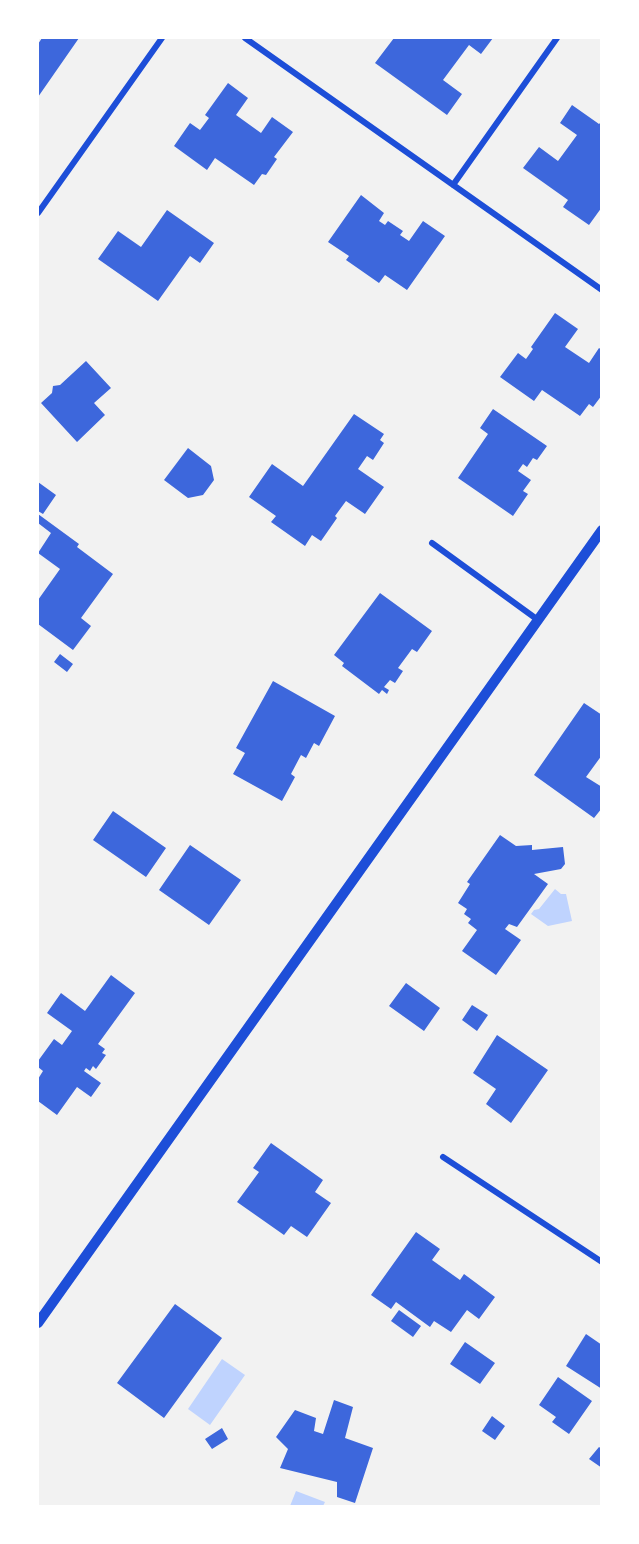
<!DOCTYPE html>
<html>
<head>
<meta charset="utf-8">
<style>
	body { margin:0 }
	#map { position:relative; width:639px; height:1544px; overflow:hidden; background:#f2f2f2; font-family:"Space Grotesk",sans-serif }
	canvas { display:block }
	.frame { position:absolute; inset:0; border:39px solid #fff; pointer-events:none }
</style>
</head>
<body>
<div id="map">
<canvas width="639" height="1544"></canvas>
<div class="frame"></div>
</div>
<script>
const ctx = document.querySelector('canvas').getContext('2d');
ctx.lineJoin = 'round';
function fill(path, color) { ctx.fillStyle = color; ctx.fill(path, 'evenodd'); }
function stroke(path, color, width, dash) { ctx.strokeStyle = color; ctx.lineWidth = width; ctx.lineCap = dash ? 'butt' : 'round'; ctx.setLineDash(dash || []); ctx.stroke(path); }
const water = new Path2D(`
	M555,889L561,894H566L572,921L548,926L531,914L534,910L539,909Z
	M222,1359L245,1375L210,1425L188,1409Z
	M296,1491L325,1502L323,1506H290Z`);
const building = new Path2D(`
	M42,38H79L38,97V44Z
	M394,38H493L481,54L469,45L443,80L462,94L447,115L375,63Z
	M228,83L248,98L236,115L261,133L272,117L293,132L274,157L277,159L266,175L262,174L254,185L215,158L207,170L174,146L190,123L200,130L209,118L205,115Z
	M572,105L599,124L602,121V207L589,225L563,207L568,200L523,168L539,147L558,161L577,135L560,123Z
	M361,195L384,213L379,221L385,225L388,221L403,231L400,235L409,241L423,221L445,236L407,290L385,275L379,283L346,260L349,256L328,242Z
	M167,210L214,243L200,263L190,256L158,301L98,259L118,231L141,247Z
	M555,313L578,329L565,347L589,363L599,348L602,350V395L593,407L589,404L580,416L542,390L534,401L500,377L518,353L526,359L533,349L531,347Z
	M86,361L111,388L94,403L105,415L77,442L41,403L52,393L53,386L60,385Z
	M493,409L547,446L537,460L533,458L527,467L523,464L518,471L531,480L523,491L528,494L513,516L458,478L488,434L480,428Z
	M354,414L384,434L380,440L384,443L373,460L367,456L358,469L384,487L365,514L346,501L335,516L337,518L321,541L312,535L305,546L271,522L276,516L249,497L272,464L303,486Z
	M188,448L211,466L214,480L203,495L188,498L164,480Z
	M38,482L56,495L43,514L38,511Z
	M38,514L79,544L77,547L113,574L81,618L91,626L73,650L38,624V600L60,569L38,553L51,533L38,523Z
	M380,593L432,631L417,652L412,649L398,668L403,671L395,683L390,680L384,687L389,690L387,694L382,690L379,694L342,666L344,663L334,655Z
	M60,654L73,664L67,672L54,662Z
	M273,681L335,716L319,746L314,743L306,758L301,755L291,774L295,777L282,801L233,774L245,753L236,748Z
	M584,703L602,715V755L586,777L602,787V808L594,818L534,775Z
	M113,811L166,848L146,877L93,840Z
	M500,835L516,846L532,845V850L563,847L565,864L561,869L534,874L548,884L517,927L509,924L505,929L521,940L496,975L462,951L477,930L468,923L471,919L464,914L467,909L458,903L470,884L467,882Z
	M190,845L241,880L209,925L159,890Z
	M111,975L135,993L98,1044L105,1049L102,1053L106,1055L96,1069L93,1066L90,1071L86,1068L84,1071L101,1083L91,1097L77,1087L57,1115L38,1101V1079L43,1071L38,1067V1061L54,1039L62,1045L72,1031L47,1013L61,993L85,1011Z
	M406,983L440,1008L424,1031L389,1006Z
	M472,1005L488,1015L477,1031L462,1020Z
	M497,1035L548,1070L511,1123L486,1104L496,1089L473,1073Z
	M271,1143L323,1180L315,1192L331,1203L307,1237L291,1226L284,1235L237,1202L259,1172L253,1168Z
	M416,1232L440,1249L432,1260L460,1280L464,1274L495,1297L479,1319L467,1310L451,1332L434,1321L430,1327L396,1302L391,1309L371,1295Z
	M175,1304L222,1338L164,1418L117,1383Z
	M399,1310L421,1326L413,1337L391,1321Z
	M586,1334L602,1345V1389L566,1366Z
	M465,1342L495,1363L480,1384L450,1364Z
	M558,1377L592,1401L569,1434L552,1422L556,1417L539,1405Z
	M334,1400L353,1407L345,1438L373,1448L355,1503L337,1497V1482L280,1468L288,1449L276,1437L295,1410L316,1418L314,1431L323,1434Z
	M492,1416L505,1426L495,1440L482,1431Z
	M222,1428L228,1439L212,1449L205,1439Z
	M599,1447L602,1449V1468L589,1459Z`);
const minor = new Path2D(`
	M245,38L602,290
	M453,185L557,38
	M38,213L162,38
	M432,543L538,620
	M443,1157L602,1262`);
const tertiary = new Path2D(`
	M38,1323L602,530`);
fill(water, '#bfd3fe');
fill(building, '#3d67dc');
stroke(minor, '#1d4ed8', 6);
stroke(tertiary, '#1d4ed8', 10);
</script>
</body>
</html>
